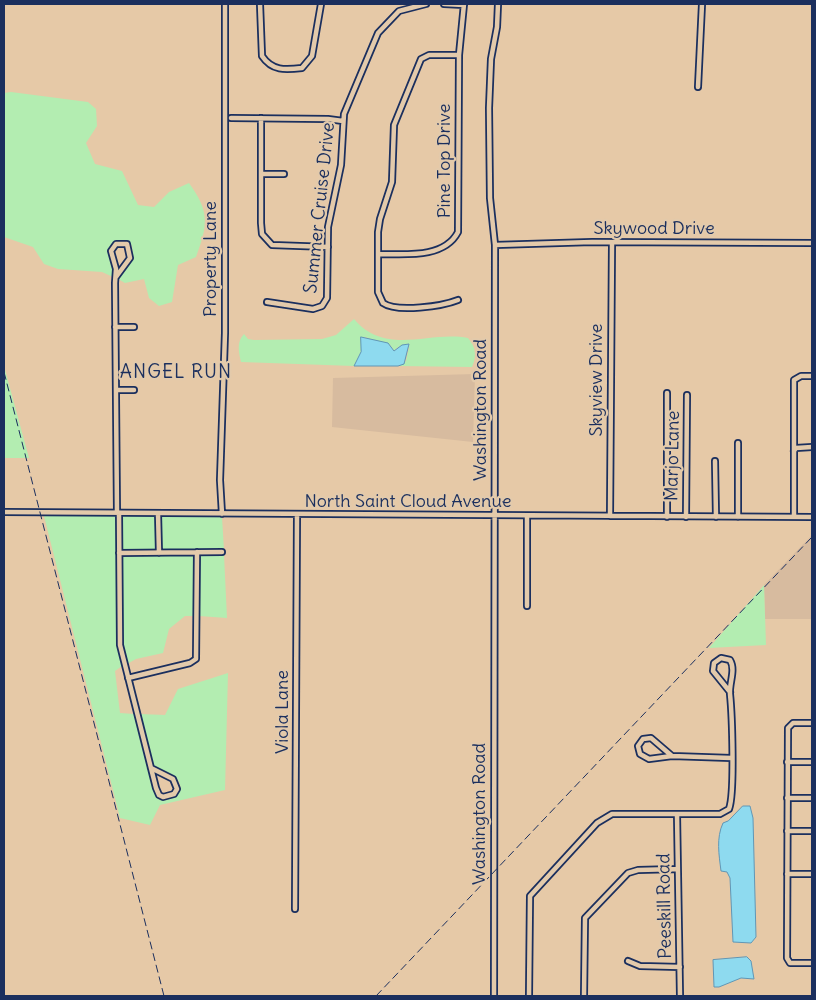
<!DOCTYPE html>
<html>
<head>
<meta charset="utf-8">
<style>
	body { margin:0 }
	#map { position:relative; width:816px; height:1000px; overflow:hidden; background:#e6c9a7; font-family:Delius,sans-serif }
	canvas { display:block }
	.frame { position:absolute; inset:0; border:5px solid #1b2f5e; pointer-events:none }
</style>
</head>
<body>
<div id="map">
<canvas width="816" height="1000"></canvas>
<div class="frame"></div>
</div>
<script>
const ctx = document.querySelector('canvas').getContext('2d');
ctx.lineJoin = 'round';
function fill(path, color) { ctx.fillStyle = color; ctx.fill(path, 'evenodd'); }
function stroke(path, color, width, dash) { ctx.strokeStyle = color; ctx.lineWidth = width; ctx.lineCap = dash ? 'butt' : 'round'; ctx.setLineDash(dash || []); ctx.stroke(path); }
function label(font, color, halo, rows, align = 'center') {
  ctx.font = font + ' Delius,sans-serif'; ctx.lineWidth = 4.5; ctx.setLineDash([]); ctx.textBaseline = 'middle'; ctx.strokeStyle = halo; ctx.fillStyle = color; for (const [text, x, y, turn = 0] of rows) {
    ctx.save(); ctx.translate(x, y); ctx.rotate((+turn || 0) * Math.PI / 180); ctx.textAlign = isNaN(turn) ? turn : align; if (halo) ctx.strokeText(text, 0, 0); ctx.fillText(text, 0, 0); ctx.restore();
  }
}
const built = new Path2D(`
	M475,374L473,442L332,427L333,378Z
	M812,535V619H765L764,585Z`);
const green = new Path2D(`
	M11,92L88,102L96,109L97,126L86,143L95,164L122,171L138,205L154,207L169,192L189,183C210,212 208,225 196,257L178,265L172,302L159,306L149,298L144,279L125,283L118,279L133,258L132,246L128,242H115C103,252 114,264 113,277L102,272L58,269L44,264L33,247L4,237V93Z
	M354,319C386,357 430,330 468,338C476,347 477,356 472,367L398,366L406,361L409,347H398L394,351L390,345L365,337L361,352L354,366L241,362C239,353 236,342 244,334L248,339L254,340L322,339L336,335Z
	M4,366L29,458H4Z
	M116,515V641L122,666L115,671L120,713L134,714L148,769L158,798C173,804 189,789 175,777C169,773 160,770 153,767L140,714L165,715L178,689L228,673L225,790L160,805L150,825L120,818L44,516Z
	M121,515L155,516L156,550L121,551Z
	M161,516L222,517L224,550H161Z
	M121,555H195L194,616H185L169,629L163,653L136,659L127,664L122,645Z
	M200,555H224L227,618L199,616Z
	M764,585L766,645L709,648Z`);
const water = new Path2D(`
	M361,337L388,343L394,351L402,345L409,344L404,364L398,366H354L361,352Z
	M743,806H750L753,818L756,937L751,943L733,942L730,878L727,872L721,871C719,855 716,838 723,823L728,821Z
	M747,957L751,961L754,979L741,978L719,987H714L713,960Z`);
const minor = new Path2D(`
	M260,4L262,56C272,71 285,70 302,68L312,56L321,4
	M444,4L464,5
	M698,87L702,4
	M231,118L328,119L343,121
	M261,118V223L262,234L272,245L328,247
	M261,174H284
	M495,245L592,242L812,243
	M379,254C404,254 444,259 458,232L459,55L464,4
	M116,277L130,258L127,244H116L111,251L116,269L115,283L117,513
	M458,300C443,306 397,313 383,303L378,292V232L380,219L392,182L394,125L421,59L429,55H459
	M267,302L313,309L322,306L327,298L328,227L341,165L344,114L378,33L399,11L426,4
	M115,327H134
	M116,390H134
	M667,393V517
	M738,443V517
	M794,451L796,448L812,447
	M715,461L716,517
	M4,512L812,517
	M119,513L120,645L156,788L159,795L163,797L174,794L177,789L173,779L151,768
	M158,513L159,553
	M222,514L220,480L225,333V4
	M527,516V606
	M610,516L612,244
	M686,517L687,395
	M794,517V380L801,376H812
	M119,553L222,552
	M128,678L190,663L196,659L197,552
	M812,723H793L788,728L787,958L790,963H812
	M672,756L651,738L643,739L638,746L640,754L649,759L672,756L731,758
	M787,762H812
	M787,798H812
	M677,814L680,996
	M787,831H812
	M787,874H812
	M295,909L297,515
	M628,961L640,966L680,967
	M494,996L495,245L490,198L489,108L491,59L497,27L498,4
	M529,996L530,896L597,823L612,814H720L729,809C735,793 732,714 730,694C729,683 736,670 730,660L721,658L714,663L713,671L730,692
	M584,996L585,918L628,873L638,870L677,869`);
const rail = new Path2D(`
	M4,372L164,996
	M376,996L812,537`);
const streetNames = [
	["Pine Top Drive",445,161,-90],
	["Summer Cruise Drive",320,208,-84],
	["Skywood Drive",654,229],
	["Property Lane",211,259,-90],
	["Skyview Drive",597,380,-90],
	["Washington Road",481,410,-90],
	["Marjo Lane",673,456,-89],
	["North Saint Cloud Avenue",408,502],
	["Viola Lane",283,712,-90],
	["Washington Road",480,814,-90],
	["Peeskill Road",665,906,-91]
];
const neighbourhoodNames = [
	["ANGEL RUN",176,373]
];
fill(built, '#d7bb9f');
fill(green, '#b3edb1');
fill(water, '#8edaef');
stroke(water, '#6096b5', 1);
stroke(minor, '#1b2f5e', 8);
stroke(minor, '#e3caab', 4.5);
stroke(rail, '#1b2f5e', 1, [8, 4]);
label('18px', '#1b2f5e', '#e3caab', streetNames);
ctx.letterSpacing = '1px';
label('19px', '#1b2f5e', '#e3caab', neighbourhoodNames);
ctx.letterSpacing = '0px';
</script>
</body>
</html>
